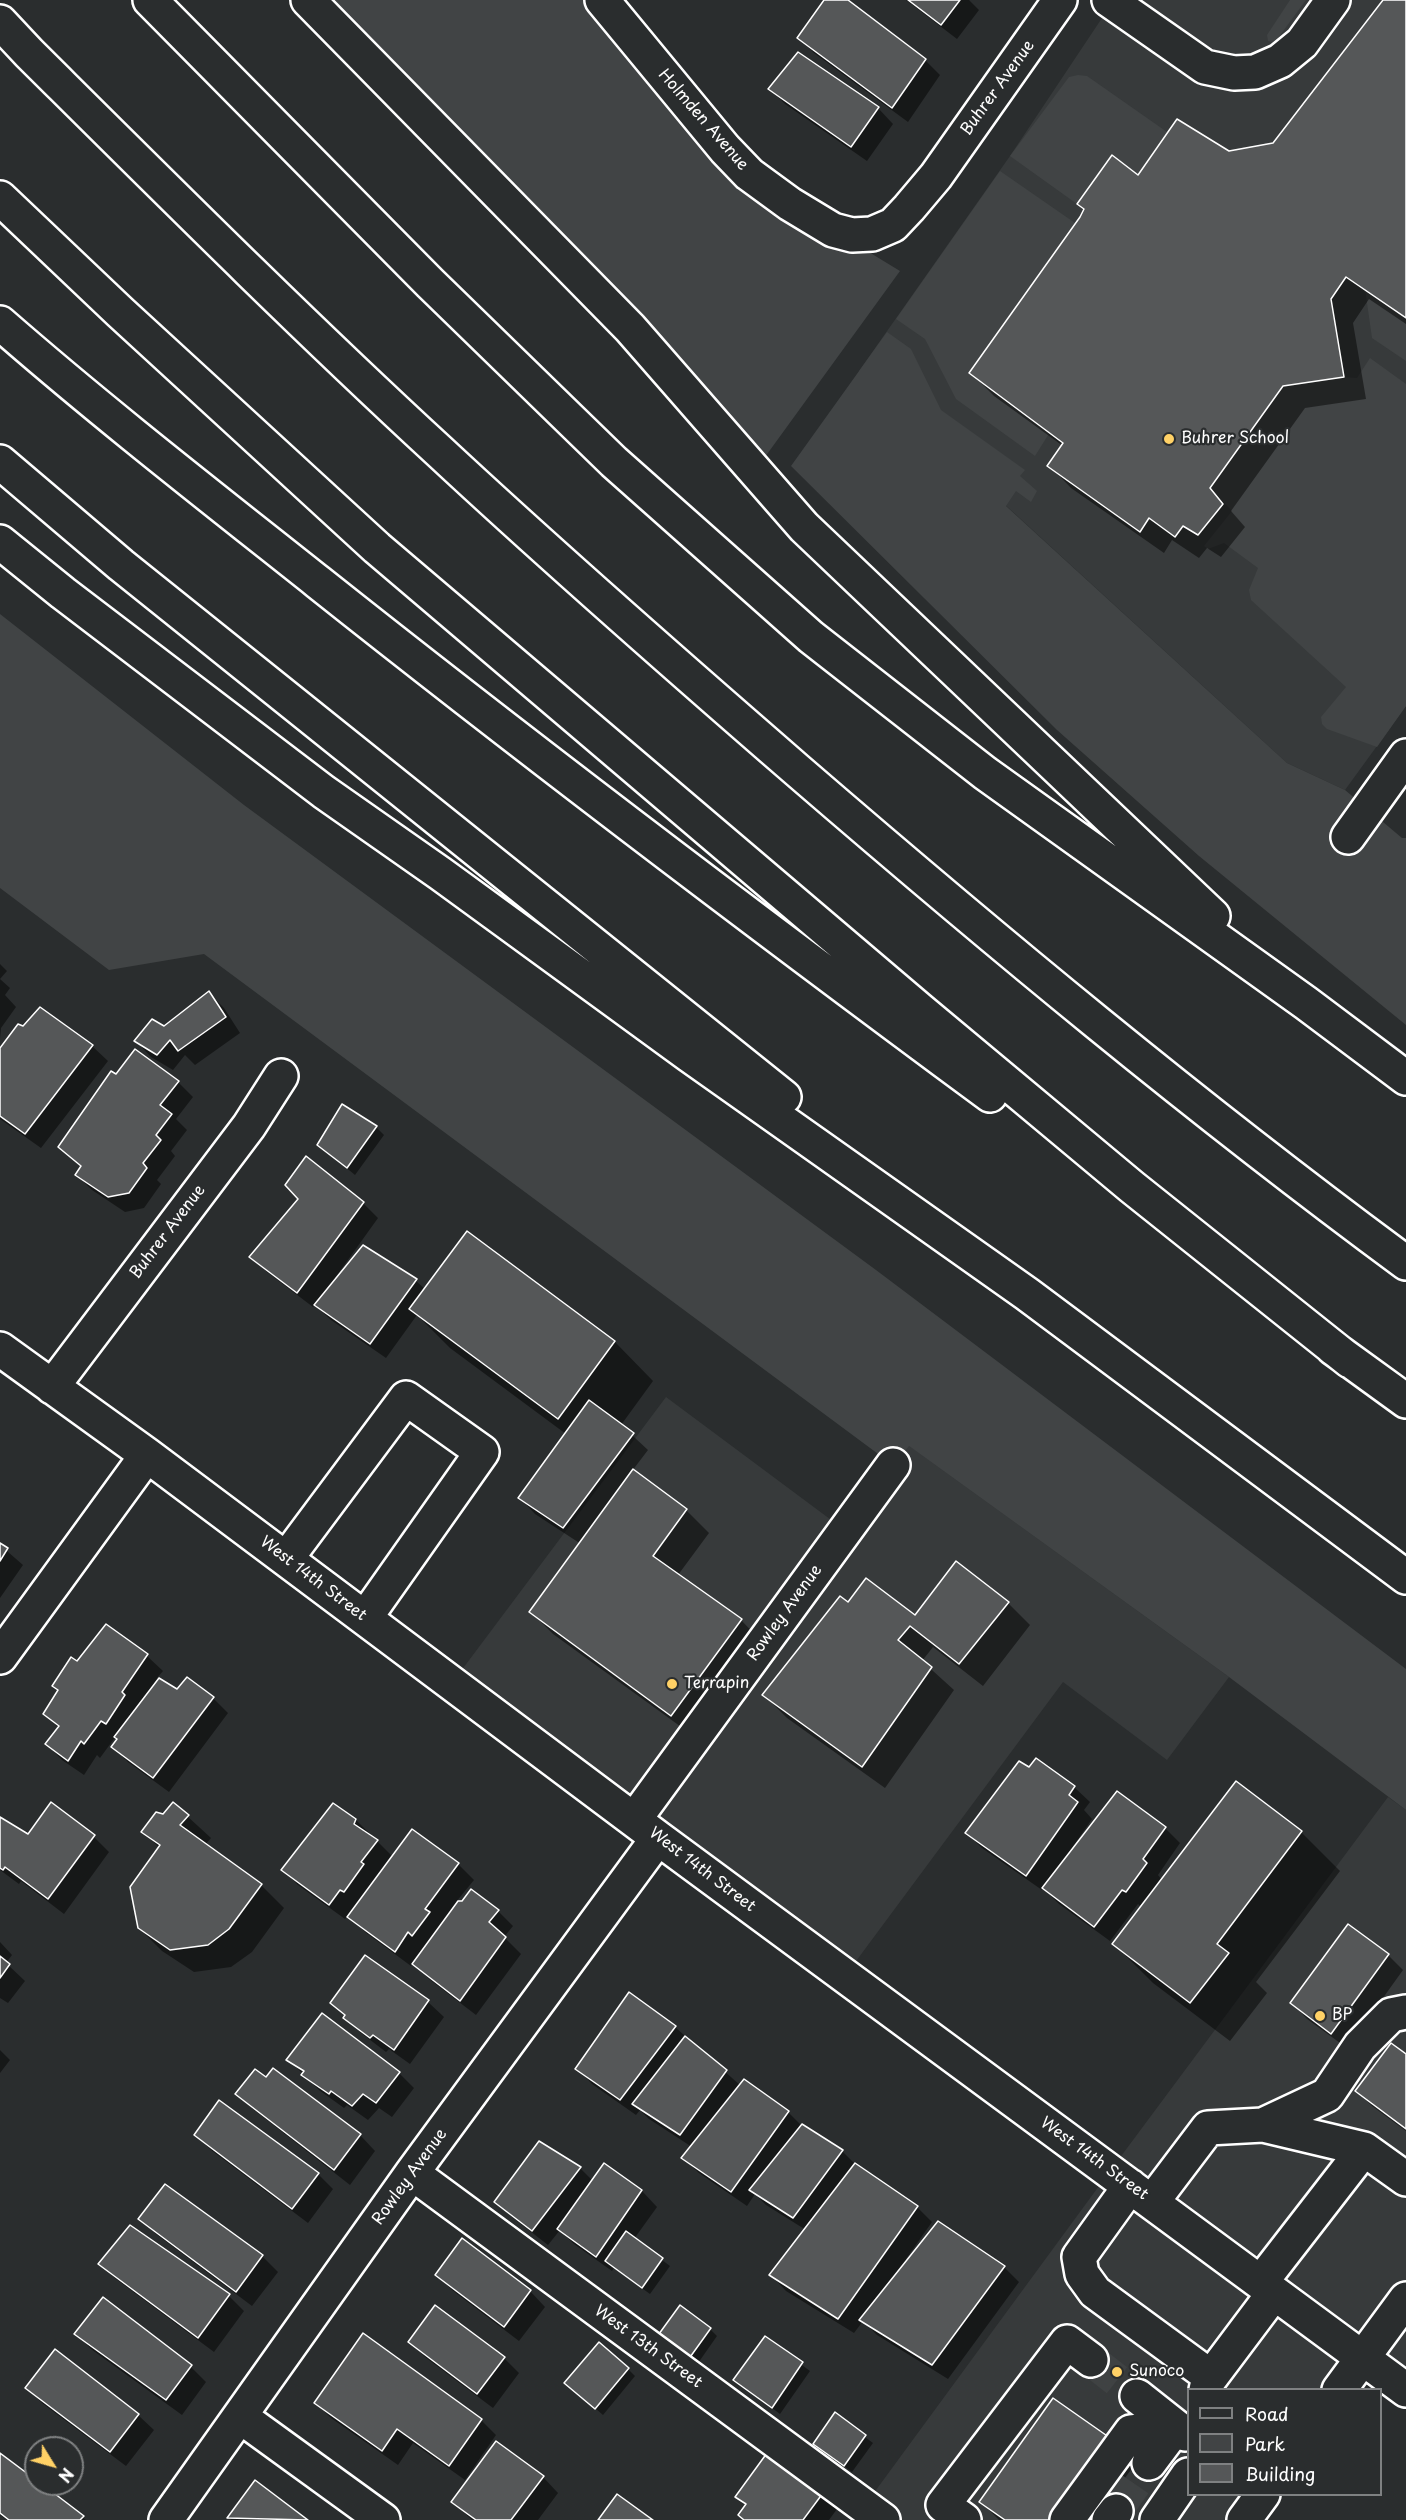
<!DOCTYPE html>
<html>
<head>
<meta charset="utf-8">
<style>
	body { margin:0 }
	#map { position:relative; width:1406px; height:2520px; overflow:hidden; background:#2a2d2e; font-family:"Playpen Sans",sans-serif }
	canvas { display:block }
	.legend { position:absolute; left:1187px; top:2388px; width:195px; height:108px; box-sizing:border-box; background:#2a2d2e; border:2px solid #7f8182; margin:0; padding:8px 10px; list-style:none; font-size:18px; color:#fff }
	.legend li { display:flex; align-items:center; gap:12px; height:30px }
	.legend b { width:30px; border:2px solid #7f8182 }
	.north { position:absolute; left:24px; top:2436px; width:60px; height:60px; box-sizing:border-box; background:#2a2d2e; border:2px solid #7f8182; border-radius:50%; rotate:127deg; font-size:16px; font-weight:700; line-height:24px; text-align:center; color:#fff }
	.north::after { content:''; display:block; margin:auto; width:21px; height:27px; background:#ffd166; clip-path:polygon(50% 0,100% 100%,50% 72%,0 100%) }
</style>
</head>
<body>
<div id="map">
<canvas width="1406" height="2520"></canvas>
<ul class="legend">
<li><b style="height:8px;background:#2a2d2e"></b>Road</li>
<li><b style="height:16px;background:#414445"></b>Park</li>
<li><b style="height:16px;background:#555758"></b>Building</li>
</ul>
<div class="north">N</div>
</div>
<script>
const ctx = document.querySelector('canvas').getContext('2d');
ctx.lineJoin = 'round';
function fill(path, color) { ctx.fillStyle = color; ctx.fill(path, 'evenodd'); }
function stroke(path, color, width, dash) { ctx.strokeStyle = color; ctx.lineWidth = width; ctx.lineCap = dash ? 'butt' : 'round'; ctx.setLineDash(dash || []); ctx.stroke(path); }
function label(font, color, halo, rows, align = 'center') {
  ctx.font = font + ' "Playpen Sans",sans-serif'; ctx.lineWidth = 4.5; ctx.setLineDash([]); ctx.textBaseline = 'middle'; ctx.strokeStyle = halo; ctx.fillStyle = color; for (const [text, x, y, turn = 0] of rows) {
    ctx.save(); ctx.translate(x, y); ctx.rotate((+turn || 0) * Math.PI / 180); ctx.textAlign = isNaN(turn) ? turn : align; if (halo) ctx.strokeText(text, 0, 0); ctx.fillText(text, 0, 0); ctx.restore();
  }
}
const built = new Path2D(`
	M1114,0H1406V706L1345,790L1287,763L859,371L1010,156Z
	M666,1397L846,1531L908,1445L1229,1677L1167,1760L1063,1682L845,1976L452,1683Z
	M1388,1797L1406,1810V2390L1362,2357L1339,2389L1188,2390V2494L1263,2495L1244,2520H854L1110,2171Z`);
const green = new Path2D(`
	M308,0H602L790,204L900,271L765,457Z
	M1290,0H1306L1278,38L1272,42L1268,41L1267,35Z
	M1078,75L1087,76L1167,132L1138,175L1112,155L1077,204L1010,156L1069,77Z
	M1000,171L1075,223L970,373L1050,432L1035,456L956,399L925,339L896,319Z
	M1365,289L1406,318V361L1372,338Z
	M887,332L911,349L941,410L1025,470L1020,476L1037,491L1031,502L1016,491L1006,506L1287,763L1345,790L1402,838H1406V1025L1199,856L1057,730L791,466Z
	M1370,358L1406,384V706L1377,747L1327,729L1322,724L1321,717L1346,687L1251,600L1249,590L1258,568L1224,543L1208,549L1204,546L1232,511L1210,488L1283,386L1344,377L1357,378Z
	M0,614L244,805L876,1270L1406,1669V1810L1229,1677L909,1446L893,1465L204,954L109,970L0,888Z`);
const shadow = new Path2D(`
	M826,0H845L925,60L940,75L908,122L814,53L799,38Z
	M906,0H969L979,10L957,39Z
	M1385,0H1406V324L1369,299L1353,323L1366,399L1305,408L1231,511L1245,527L1221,557L1207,548L1199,558L1172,540L1164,553L1071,488L1049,465L1063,446L994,396L971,373L1139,177L1229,152L1274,145Z
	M798,54L878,108L893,124L867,161L785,104L770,89Z
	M0,964L7,971L0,979L10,988L5,995L16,1007L1,1028L0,1039Z
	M209,993L224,1008L240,1033L195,1065L185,1055L173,1070L151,1057L136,1041L164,1027Z
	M40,1009L92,1046L108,1061L41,1148L0,1119V1051Z
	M116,1076L178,1082L193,1097L176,1119L187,1130L171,1151L175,1156L157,1180L161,1184L144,1208L125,1212L92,1190L77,1175L81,1167L60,1147Z
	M343,1106L376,1127L384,1135L355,1175L319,1145Z
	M363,1203L378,1218L335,1278L337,1279L363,1247L416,1281L426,1290L468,1233L615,1342L653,1381L621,1425L648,1450L632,1471L686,1510L709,1533L678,1575L741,1620L763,1643L695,1737L553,1634L531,1612L581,1544L535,1514L520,1498L566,1434L450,1348L417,1315L386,1358L331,1320L315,1305L313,1307L267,1272L251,1257Z
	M0,1545L23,1565L0,1598Z
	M1008,1603L1030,1625L983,1686L933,1647L922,1661L954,1690L885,1788L787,1718L764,1695L848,1604L915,1617Z
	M106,1626L147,1656L163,1671L157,1678L178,1691L213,1698L228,1713L169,1792L128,1762L113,1747L119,1739L116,1736L100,1758L97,1755L84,1775L62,1760L47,1744L59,1728L45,1714L78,1663Z
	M1029,1768L1074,1787L1090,1802L1084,1810L1092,1819L1072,1848L1074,1849L1165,1828L1180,1843L1158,1875L1162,1880L1236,1783L1301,1832L1340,1871L1256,1982L1267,1993L1230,2041L1153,1983L1114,1944L1142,1907L1138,1904L1110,1941L1059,1904L1043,1888L1042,1890L982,1848L967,1833Z
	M174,1804L211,1838L205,1845L261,1885L284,1908L252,1952L231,1967L194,1972L162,1951L139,1928L160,1848L143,1832L164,1816Z
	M0,1818L28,1836L94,1837L109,1852L64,1914L21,1881L19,1884L0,1870Z
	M356,1820L393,1857L412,1831L458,1864L474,1880L456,1902L498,1911L513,1926L504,1937L521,1954L476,2015L429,1979L413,1963L411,1966L365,1932L348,1915L345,1919L298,1885L283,1870Z
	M0,1942L12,1955L6,1963L25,1981L8,2003L0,1998Z
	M1388,1955L1403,1970L1347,2048L1307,2019L1292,2003Z
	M365,1957L428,2002L444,2017L410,2064L389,2049L386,2052L361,2033L332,2002Z
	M675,2027L741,2086L745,2081L788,2112L802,2126L842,2151L858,2167L917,2207L932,2222L906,2259L908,2261L1004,2267L1019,2282L948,2379L877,2335L863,2321L854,2333L786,2291L771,2275L806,2230L766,2205L755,2194L747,2206L699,2173L683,2158L692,2147L649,2119L640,2110L636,2115L592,2084L577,2068Z
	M0,2050L10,2060L0,2073Z
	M1406,2056V2131L1372,2106L1357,2091Z
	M288,2059L399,2073L414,2088L392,2117L379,2108L368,2120L347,2105L344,2108L319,2090Z
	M266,2079L360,2135L375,2151L350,2185L253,2109L237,2094Z
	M196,2135L318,2174L333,2189L308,2223L211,2150Z
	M605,2165L642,2191L657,2207L634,2239L670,2266L650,2294L614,2268L612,2271L574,2244L560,2230L548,2245L512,2217L496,2202L580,2168L593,2181Z
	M166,2186L262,2256L278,2272L252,2306L156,2234L140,2219Z
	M130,2227L229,2296L244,2311L214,2352L116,2279L100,2264Z
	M462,2240L530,2291L545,2307L519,2341L452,2290L437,2275Z
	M103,2299L191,2367L206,2382L182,2415L91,2349L76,2333Z
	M710,2329L717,2336L696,2366L658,2337Z
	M765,2338L810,2371L780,2414L735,2380Z
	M410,2342L504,2358L519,2373L493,2408L425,2357Z
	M628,2369L635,2376L603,2415L574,2390Z
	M27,2388L138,2415L154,2430L126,2466L42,2403Z
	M316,2403L481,2420L496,2435L465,2480L413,2443L398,2465L331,2418Z
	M835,2415L873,2443L852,2472L815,2444Z
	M1112,2442L1135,2464L1095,2520H999L981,2502Z
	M0,2454L36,2482V2484H39L86,2520H7L0,2515Z
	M543,2477L558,2493L538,2520H472L453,2502Z
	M255,2482L306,2520H231L229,2518Z
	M822,2494L837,2509L829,2520H745L746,2505L737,2497Z`);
const building = new Path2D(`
	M824,0H848L926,59L892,108L797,38Z
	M908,0H960L941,25Z
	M1383,0H1406V318L1346,277L1331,299L1344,377L1283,386L1210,488L1223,504L1198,535L1183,526L1175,537L1149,518L1140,532L1047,466L1063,443L969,373L1080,217L1084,209L1077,204L1112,155L1138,175L1177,119L1229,151L1273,143Z
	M798,52L879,107L851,147L768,89Z
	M209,991L226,1017L178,1051L170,1040L157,1055L134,1041L152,1019L164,1026Z
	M40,1007L93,1045L25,1134L0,1116V1048L18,1024L23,1026Z
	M135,1049L179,1081L160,1105L172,1114L156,1135L161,1140L143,1163L147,1168L129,1193L108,1197L75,1175L81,1166L58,1147L111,1071L116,1074Z
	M342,1104L377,1126L347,1168L317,1145Z
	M306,1156L364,1202L297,1293L249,1257L298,1199L285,1185Z
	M467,1231L615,1341L558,1419L409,1309Z
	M363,1245L417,1279L370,1344L314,1305Z
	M589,1400L634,1433L563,1528L518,1498Z
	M633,1469L687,1509L653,1556L742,1619L671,1716L529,1612Z
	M0,1543L8,1548L0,1561Z
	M956,1561L1009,1602L959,1664L910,1626L898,1640L932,1667L862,1767L762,1695L840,1596L848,1602L866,1578L915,1615Z
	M106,1624L148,1654L122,1692L125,1695L106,1724L101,1721L84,1744L81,1741L68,1761L45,1744L59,1726L43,1714L58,1690L52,1686L71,1657L77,1661Z
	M187,1677L214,1697L153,1778L111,1747L117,1739L114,1737L159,1678L177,1689Z
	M1036,1758L1075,1786L1069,1795L1078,1802L1026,1876L965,1833L1019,1761L1029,1767Z
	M1236,1781L1302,1831L1217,1944L1229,1953L1190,2003L1112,1944Z
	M1117,1791L1166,1827L1143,1859L1147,1863L1126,1892L1122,1890L1094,1927L1042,1888Z
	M51,1802L95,1835L48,1899L5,1867L3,1870L0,1868V1817L28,1834Z
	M173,1802L189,1815L180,1825L262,1884L229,1929L208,1945L170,1950L138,1928L130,1887L160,1845L141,1832L156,1812L163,1814Z
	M333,1803L356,1819L354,1824L378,1840L361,1862L364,1864L344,1892L340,1890L329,1905L281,1870Z
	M412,1829L459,1863L425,1909L430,1912L412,1936L408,1932L395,1952L347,1917Z
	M471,1889L499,1910L489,1922L506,1937L460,2001L412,1964L458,1901H462Z
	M1348,1924L1389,1954L1331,2034L1290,2003Z
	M365,1955L429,2000L394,2050L373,2035L370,2038L343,2018L345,2015L330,2003Z
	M0,1956L10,1964L0,1978Z
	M629,1992L676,2026L620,2100L575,2069Z
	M322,2013L400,2072L376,2103L363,2094L352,2106L331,2091L329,2094L301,2075L304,2071L286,2060Z
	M685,2036L727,2070L680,2135L632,2104Z
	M1391,2043L1406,2054V2129L1355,2091Z
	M273,2068L361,2134L334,2170L235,2094L255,2069L266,2077Z
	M744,2079L789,2111L731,2192L681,2158Z
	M219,2100L319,2173L292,2209L194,2135Z
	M802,2124L843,2150L793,2218L749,2190Z
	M539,2141L581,2167L532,2231L494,2202Z
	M604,2163L642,2190L596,2257L557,2229Z
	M855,2163L918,2206L838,2319L769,2275Z
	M165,2184L263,2255L236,2292L138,2219Z
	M938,2221L1005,2266L932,2365L859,2320Z
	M130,2225L230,2294L198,2338L98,2264Z
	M626,2231L663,2258L642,2288L605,2261Z
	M462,2238L531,2290L504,2327L435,2275Z
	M103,2297L192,2365L166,2400L74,2334Z
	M435,2305L505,2357L477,2394L408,2342Z
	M680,2305L711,2328L688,2360L656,2338Z
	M363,2333L482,2419L449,2466L397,2429L382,2451L314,2403Z
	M765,2336L803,2362L772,2408L733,2380Z
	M599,2342L629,2368L595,2409L564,2383Z
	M55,2349L139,2414L110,2452L25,2388Z
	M1053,2398L1113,2440L1057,2520H1005L979,2502Z
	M835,2412L866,2435L844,2466L813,2444Z
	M496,2441L544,2476L511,2520H476L451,2502Z
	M0,2453L36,2480V2484H42L84,2516L80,2520H9L0,2513Z
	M767,2453L823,2493L803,2520H744L738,2515L746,2504L735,2497Z
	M255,2480L308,2520L227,2518Z
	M617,2494L653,2520H598Z`);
const minorTunnel = new Path2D(`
	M1091,2360L1137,2396
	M1116,2511L1149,2463`);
const minor = new Path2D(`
	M602,0L725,149L749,174L790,204L833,230L852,235L872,234L893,225L909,208L936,176L1060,0
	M1109,0L1205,67L1234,73L1255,72L1280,61L1302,43L1333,0
	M1348,837L1406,756
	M0,1349L147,1455L658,1838L1406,2390
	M52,1387L249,1126L281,1076
	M286,1559L406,1398L482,1452L365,1618
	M0,1657L147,1455
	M634,1820L893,1465
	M1263,2125L1364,2149
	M412,2173L883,2520
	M1130,2186L1079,2257L1082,2274L1095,2292L1211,2377
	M1152,2202L1208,2128L1263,2125L1327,2095L1360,2046L1391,2015L1406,2012
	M1261,2282L1364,2149L1406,2179
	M1206,2390L1208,2381L1274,2293
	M1339,2390L1406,2299
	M1137,2396L1185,2434
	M241,2417L383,2520
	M1149,2463L1176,2427
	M166,2520L412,2173L658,1838
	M964,2520L943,2505L1067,2342L1091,2360
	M1067,2520L1131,2432L1176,2427
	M1109,2520L1116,2511
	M1157,2520L1188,2475
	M1244,2520L1263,2494`);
const highway = new Path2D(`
	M150,0L430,283L614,462L811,637L985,773L1306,1003L1406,1078
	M308,0L630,328L804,527L1213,916
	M0,22L29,53C164,187 299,322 439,451C556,560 676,665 797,770C995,941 1196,1108 1406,1263
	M0,198L120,312L377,548L920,1010L1132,1187L1350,1361
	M0,323C103,413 211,497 318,582C538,757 763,927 990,1095
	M0,462L121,565L784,1097
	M0,542L63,593L324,792L441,874L689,1055L1027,1294L1406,1577
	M1333,1348L1406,1401`);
const markers = [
	[1169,439,6,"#ffd166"],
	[672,1684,6,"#ffd166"],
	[1320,2016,6,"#ffd166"],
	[1117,2372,6,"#ffd166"]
];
const streetNames = [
	["Buhrer Avenue",998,88,-54],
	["Holmden Avenue",703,120,49],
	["Buhrer Avenue",168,1232,-53],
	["West 14th Street",313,1579,37],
	["Rowley Avenue",785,1613,-54],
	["West 14th Street",702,1870,37],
	["West 14th Street",1094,2159,36],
	["Rowley Avenue",410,2177,-54],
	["West 13th Street",648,2347,36]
];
const poiNames = [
	["Buhrer School",1181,439],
	["Terrapin",684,1684],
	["BP",1332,2016],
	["Sunoco",1129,2372]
];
fill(built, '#373a3b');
fill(green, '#414445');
fill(shadow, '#0007');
fill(building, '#555758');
stroke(building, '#fff', 1.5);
stroke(minorTunnel, '#3f4243', 33, [33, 16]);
stroke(minor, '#fff', 38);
stroke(highway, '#fff', 38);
stroke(minor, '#2a2d2e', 33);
stroke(highway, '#2a2d2e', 33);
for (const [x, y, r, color] of markers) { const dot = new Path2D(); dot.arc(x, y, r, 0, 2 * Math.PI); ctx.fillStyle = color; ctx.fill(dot); stroke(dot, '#2a2d2e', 2); }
label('16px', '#fff', '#2a2d2e', streetNames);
label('16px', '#fff', '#2a2d2e', poiNames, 'left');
</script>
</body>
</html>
